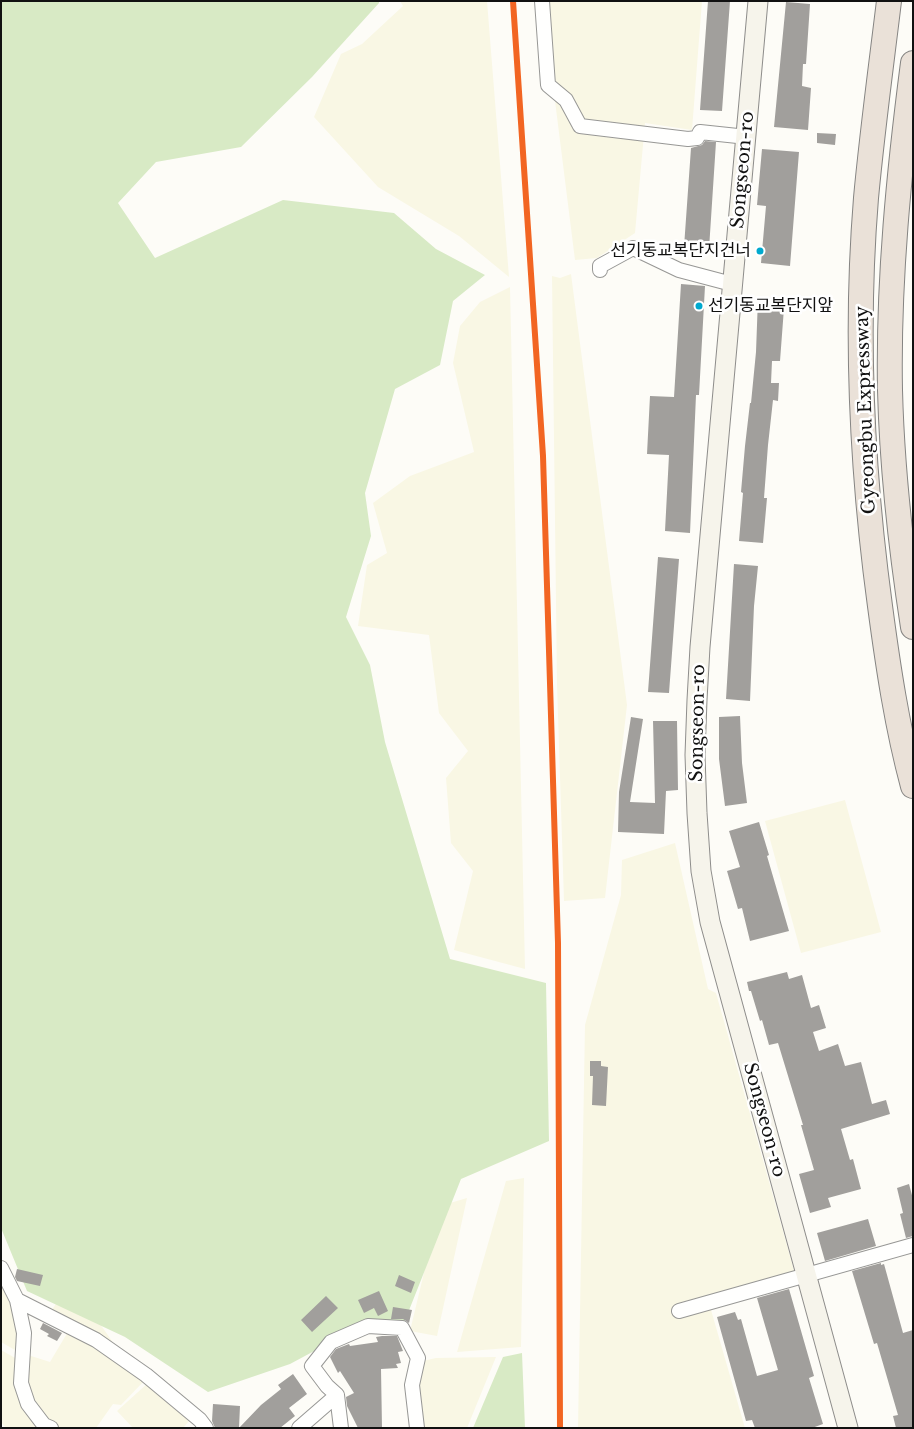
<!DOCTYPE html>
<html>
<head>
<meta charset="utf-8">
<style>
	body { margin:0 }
	#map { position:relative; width:914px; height:1429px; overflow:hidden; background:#fdfcf7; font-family:"Libre Baskerville",serif }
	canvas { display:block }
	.frame { position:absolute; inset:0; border:2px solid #111; pointer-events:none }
</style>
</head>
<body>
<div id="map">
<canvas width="914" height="1429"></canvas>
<div class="frame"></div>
</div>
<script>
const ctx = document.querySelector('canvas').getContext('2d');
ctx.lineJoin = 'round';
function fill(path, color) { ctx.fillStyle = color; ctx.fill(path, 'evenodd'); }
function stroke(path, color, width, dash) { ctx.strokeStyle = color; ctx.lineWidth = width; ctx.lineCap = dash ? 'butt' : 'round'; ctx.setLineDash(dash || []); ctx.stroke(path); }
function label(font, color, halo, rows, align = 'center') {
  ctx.font = font + ' "Libre Baskerville","Noto Sans KR",serif'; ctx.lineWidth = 5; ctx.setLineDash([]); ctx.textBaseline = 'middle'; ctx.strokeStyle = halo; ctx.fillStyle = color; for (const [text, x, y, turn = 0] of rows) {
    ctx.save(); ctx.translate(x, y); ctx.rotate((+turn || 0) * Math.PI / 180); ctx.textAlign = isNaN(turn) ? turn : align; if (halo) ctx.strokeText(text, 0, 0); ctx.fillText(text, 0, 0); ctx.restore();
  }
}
const farmland = new Path2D(`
	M400,1H487L509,277L459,236L378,187L314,117L341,54L362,44L403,6Z
	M548,1H702L692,130L645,123L635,233L597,258L575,260L552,77Z
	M571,274L627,705L605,898L564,901L557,684L552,276L560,278Z
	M510,287L525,969L454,950L473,871L451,843L446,778L468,751L439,713L429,635L358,626L367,565L387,553L373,503L410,476L474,452L453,363L460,326L480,302Z
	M845,800L881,932L801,953L765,821Z
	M675,843L708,989L716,993L795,1274L707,1296L745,1428H578L585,1025L621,895L622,860Z
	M524,1178L521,1347L457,1352L506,1181Z
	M467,1198L437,1336L410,1331L440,1206Z
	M1,1276L12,1301L18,1329L15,1350L1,1342Z
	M61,1296L98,1321L121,1354L50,1313Z
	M69,1330L145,1380L121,1405L113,1404L96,1428H62L50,1424L25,1393L28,1355L50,1362Z
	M1,1350L17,1359L40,1428H6L1,1422Z
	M496,1357L467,1428H420L416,1380L423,1361L436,1358Z
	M148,1383L190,1420L183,1428H133L117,1411Z`);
const forest = new Path2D(`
	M1,1H379V3L312,77L241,147L156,162L118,203L155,258L283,200L394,213L436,249L485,275L453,301L440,365L395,389L365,493L371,536L346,617L370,665L385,742L450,959L546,983L549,1141L461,1179L402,1328L368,1326L331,1342L290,1364L208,1392L125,1337L27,1291L1,1228Z
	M522,1353L525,1428H473L503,1357Z`);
const building = new Path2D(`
	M708,1H730L722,111L700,110Z
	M786,2L810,4L806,64H803L802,86L811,88L808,130L774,127Z
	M817,133L836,134L835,145L817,143Z
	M705,141L716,142L709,249L684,247L691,148L702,145Z
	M762,149L799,152L790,266L761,263L766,206L757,205Z
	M681,284L705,286L699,395H696L690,533L665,531L669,455L647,454L650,396L674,397Z
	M758,298L784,308L780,361H772L771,383H779L778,401L773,400L768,445L764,498H767L763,543L739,541L743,493L741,492L745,446L750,403H751L756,352Z
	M658,557L679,559L669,693L648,692Z
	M734,564L758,566L754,606L750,701L726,699Z
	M740,716L742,763L747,803L725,806L719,759V717Z
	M631,717L643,719L630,802L655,803L653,721H677L678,790L666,791L664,834L618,832L619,792Z
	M759,822L769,855L767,856L789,931L750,941L742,908L738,909L727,871L740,867L729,831Z
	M787,972L789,979L802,975L811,1008L819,1005L826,1028L813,1032L819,1051L838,1044L845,1066L861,1062L872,1104L886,1100L890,1114L841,1129L850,1160L853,1159L861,1189L828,1198L831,1207L810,1213L799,1174L814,1170L801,1125H803L778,1043L769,1045L762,1020L760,1021L751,991H749L747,982Z
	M590,1061H601V1066L608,1067L606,1106L592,1105L593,1076H590Z
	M909,1184L913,1199V1236L906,1238L900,1214L903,1213L897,1188Z
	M868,1219L876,1246L825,1261L817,1233Z
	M881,1263V1265L884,1264L903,1333L913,1330V1428H896L893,1416L898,1415L877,1343L874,1344L852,1271Z
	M17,1269L43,1275L40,1286L17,1281L15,1277Z
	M399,1275L415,1282L411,1293L395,1286Z
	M789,1289L814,1376L809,1378L823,1424L812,1428H755L752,1420L746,1421L717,1317L735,1312L738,1320L741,1319L757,1376L778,1370L757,1298Z
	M379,1291L388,1311L378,1316L374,1308L364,1313L358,1300Z
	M326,1296L338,1308L312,1332L301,1320Z
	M393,1307L412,1310L409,1323L403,1319H391Z
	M43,1323L62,1333L57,1341L47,1336L49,1334L40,1329Z
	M382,1336H397L403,1351L398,1352L401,1363L396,1364L398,1368L381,1369L382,1428H358L347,1406L346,1397L354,1393L340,1371L338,1373L330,1357L336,1349L349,1344L350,1346L378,1342L376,1337Z
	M293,1374L307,1394L289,1408L295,1416L280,1428H239L261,1405L281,1389L278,1385Z
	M213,1404L240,1406L239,1428H215L212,1421Z`);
const street = new Path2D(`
	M542,1L548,85L566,100L580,126L688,139L697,138L700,132L747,137
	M600,270V266L633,248L679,270L732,284
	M1,1268L17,1300L24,1333L21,1383L28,1404L44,1425L51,1428
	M17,1300L96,1340L146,1375L200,1420L206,1428
	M679,1311L913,1245
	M299,1428L337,1395
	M341,1428L337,1395L327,1386L312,1366L331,1342L368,1326L402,1328L418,1358L412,1385L417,1428`);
const secondary = new Path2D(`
	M758,1L700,647L697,700L695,755L697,813L701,871L710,922L848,1428`);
const highway = new Path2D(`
	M889,1C881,67 872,133 866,198C855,333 862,473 880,606C888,666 897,727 913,786
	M913,63C899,171 888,281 890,390C892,470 901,549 913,627`);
const rail1 = new Path2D(`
	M513,1L543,456L558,943L560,1428`);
const markers = [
	[760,251,4.5,"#00a9ce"],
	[699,306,4.5,"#00a9ce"]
];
const busNames = [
	["선기동교복단지건너",751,251],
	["선기동교복단지앞",708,306,"left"]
];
const streetNames = [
	["Songseon-ro",743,170,-85],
	["Gyeongbu Expressway",866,410,-92],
	["Songseon-ro",698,723,-89],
	["Songseon-ro",764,1120,75]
];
fill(farmland, '#f9f7e4');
fill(forest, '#d8eac5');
fill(building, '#a19f9c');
stroke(street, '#979795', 16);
stroke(secondary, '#8e8d8b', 21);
stroke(highway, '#858482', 26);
stroke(street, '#fffffe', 14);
stroke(secondary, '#f6f4eb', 19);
stroke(highway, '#eae1d8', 24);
stroke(rail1, '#f26522', 6);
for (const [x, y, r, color] of markers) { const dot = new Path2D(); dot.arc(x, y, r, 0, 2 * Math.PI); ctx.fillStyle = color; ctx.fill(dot); stroke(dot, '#fff', 2); }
label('17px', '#111', '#fff', busNames, 'right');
label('18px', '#111', '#fff', streetNames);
</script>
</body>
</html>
